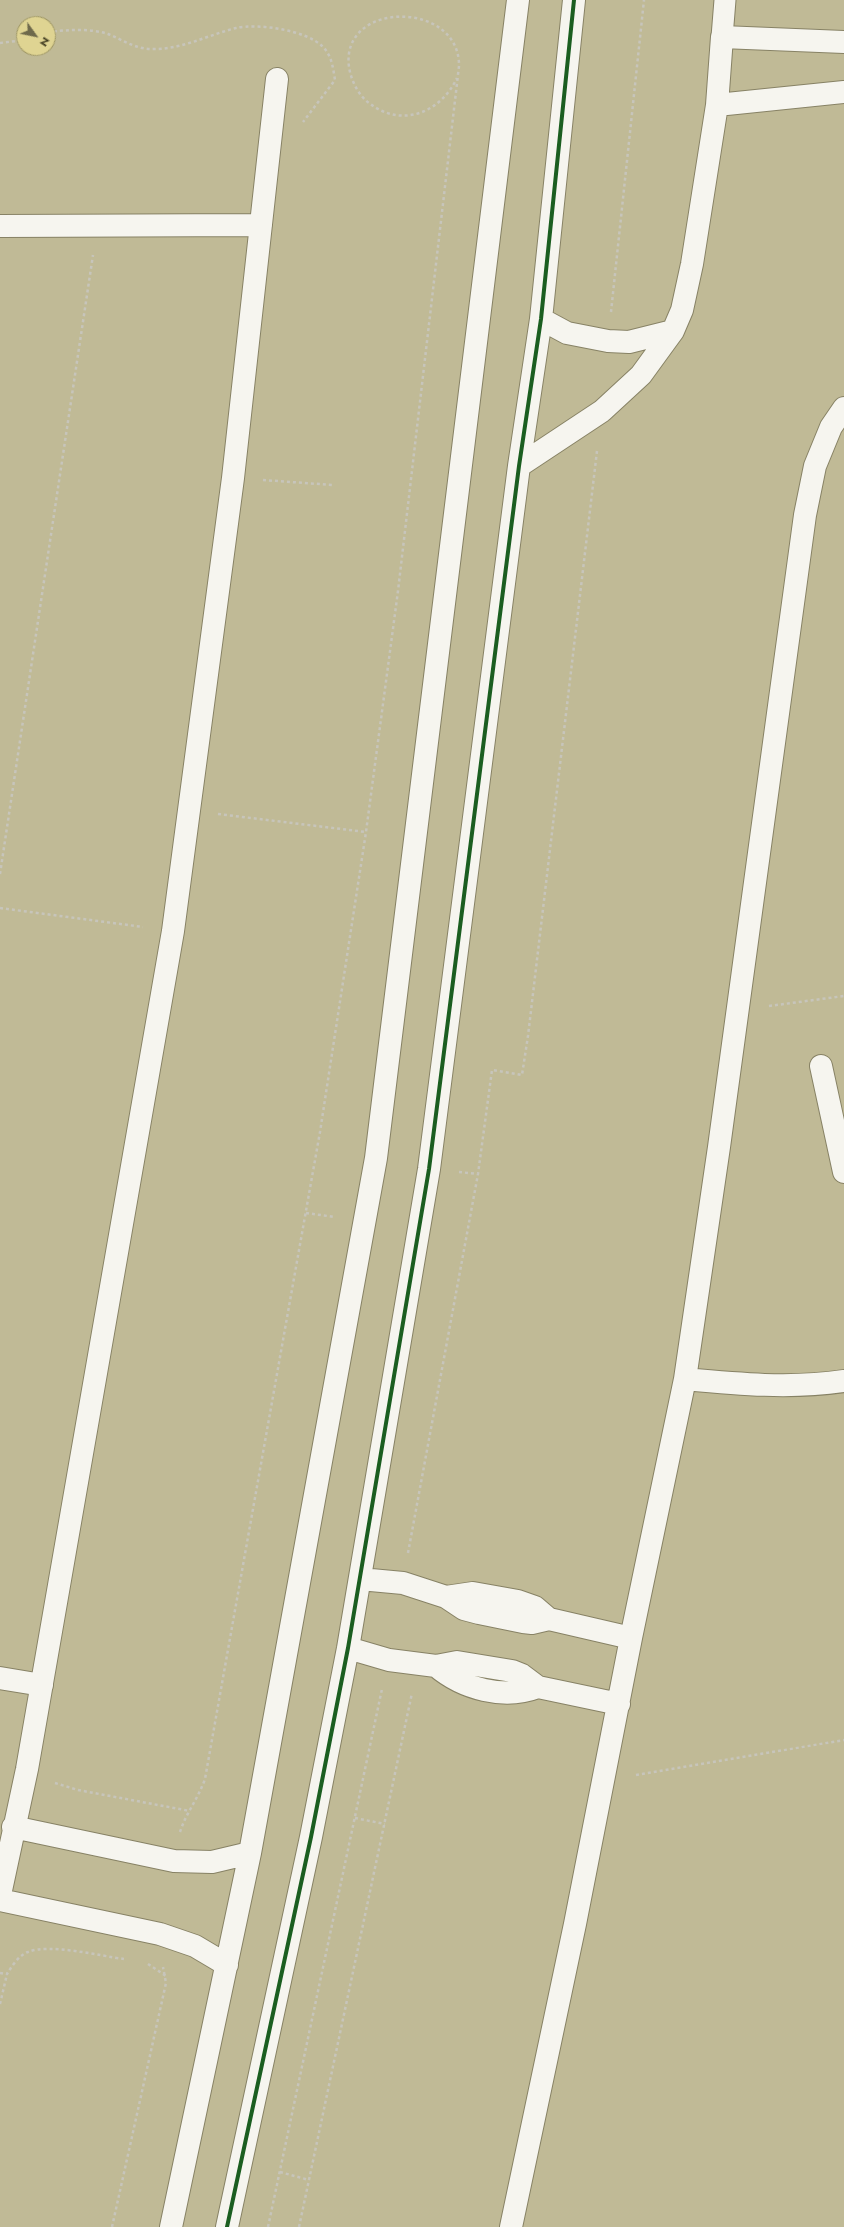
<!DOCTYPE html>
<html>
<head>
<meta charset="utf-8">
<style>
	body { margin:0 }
	#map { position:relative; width:844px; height:2227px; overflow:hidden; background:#c0ba96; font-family:Jost,sans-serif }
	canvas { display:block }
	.north { position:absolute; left:16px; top:16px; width:40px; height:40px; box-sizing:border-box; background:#dfd492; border:1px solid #a09865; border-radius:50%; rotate:123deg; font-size:11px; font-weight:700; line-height:16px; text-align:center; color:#423d22 }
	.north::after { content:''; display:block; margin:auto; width:14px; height:18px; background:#6e694b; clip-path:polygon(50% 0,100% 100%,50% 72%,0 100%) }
</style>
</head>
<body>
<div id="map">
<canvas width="844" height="2227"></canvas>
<div class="north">N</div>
</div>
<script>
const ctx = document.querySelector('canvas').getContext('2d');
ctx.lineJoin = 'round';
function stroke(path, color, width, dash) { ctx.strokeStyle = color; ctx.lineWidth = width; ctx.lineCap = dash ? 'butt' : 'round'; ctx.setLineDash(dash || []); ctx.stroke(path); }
const path = new Path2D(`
	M48,32C67,30 90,28 108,34C123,40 137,50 154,49C183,49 208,35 236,28C257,23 307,30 323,47C332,56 333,68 335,80L303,122
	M0,43L24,40
	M611,312L644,0
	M263,480L333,485
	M218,814L366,832
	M0,874L93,255
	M0,908L143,927
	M769,1006L844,996
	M459,1172L478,1174L492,1070L522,1075L528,1036L597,451
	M306,1213L335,1217
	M408,1553L478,1174
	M636,1775L844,1740
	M55,1783L78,1790L190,1811
	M355,1818L385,1824
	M180,1832C186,1813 198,1799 205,1779L320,1132L366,832L398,591L459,66C460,0 340,0 349,67C351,80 358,95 369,103C402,129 441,112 457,78
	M148,1964L166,1976
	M0,1973L7,1974C12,1966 19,1955 28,1952C48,1943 101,1956 124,1959
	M0,2004L7,1974
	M280,2172L309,2180
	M112,2227L166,1983L163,1967
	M268,2227L382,1689
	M299,2227L412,1693`);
const lane = new Path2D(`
	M722,37L725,0`);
const street = new Path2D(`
	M717,105L844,92
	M0,226L261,225
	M541,319L567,333L608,341L629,342L673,331
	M519,466L602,411L641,375L673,331L682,310L692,264L717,105L722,37L844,42
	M821,1066L844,1172
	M685,1379C738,1384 791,1389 844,1381
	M360,1579L403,1583L446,1597L464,1609L479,1613L523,1622L532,1623L549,1619
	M446,1597L473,1593L518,1601L535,1607L549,1619L631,1638
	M348,1648L389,1660L436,1666L457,1662L512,1671L522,1675L538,1687L619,1704
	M436,1666C463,1689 504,1700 538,1687
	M0,1678L42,1685
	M13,1827L174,1861L212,1862L250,1853
	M0,1895L27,1769L173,931L233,478L277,79
	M0,1900L160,1934L195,1946L227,1965
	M171,2227L250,1853L376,1158L518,0
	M227,2227L311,1837L348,1648L429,1169L519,466L541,319L574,0
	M511,2227L575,1924L631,1638L685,1379L719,1147L805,515L815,466L831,427L844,408`);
const cycleway = new Path2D(`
	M227,2227L311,1837L348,1648L429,1169L519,466L541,319L574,0`);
stroke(lane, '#878265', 23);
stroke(street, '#878265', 24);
stroke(path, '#c7c5bb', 2.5, [3, 3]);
stroke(lane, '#f6f5ef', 21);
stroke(street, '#f6f5ef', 22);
stroke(cycleway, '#1b5e20', 4);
</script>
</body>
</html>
